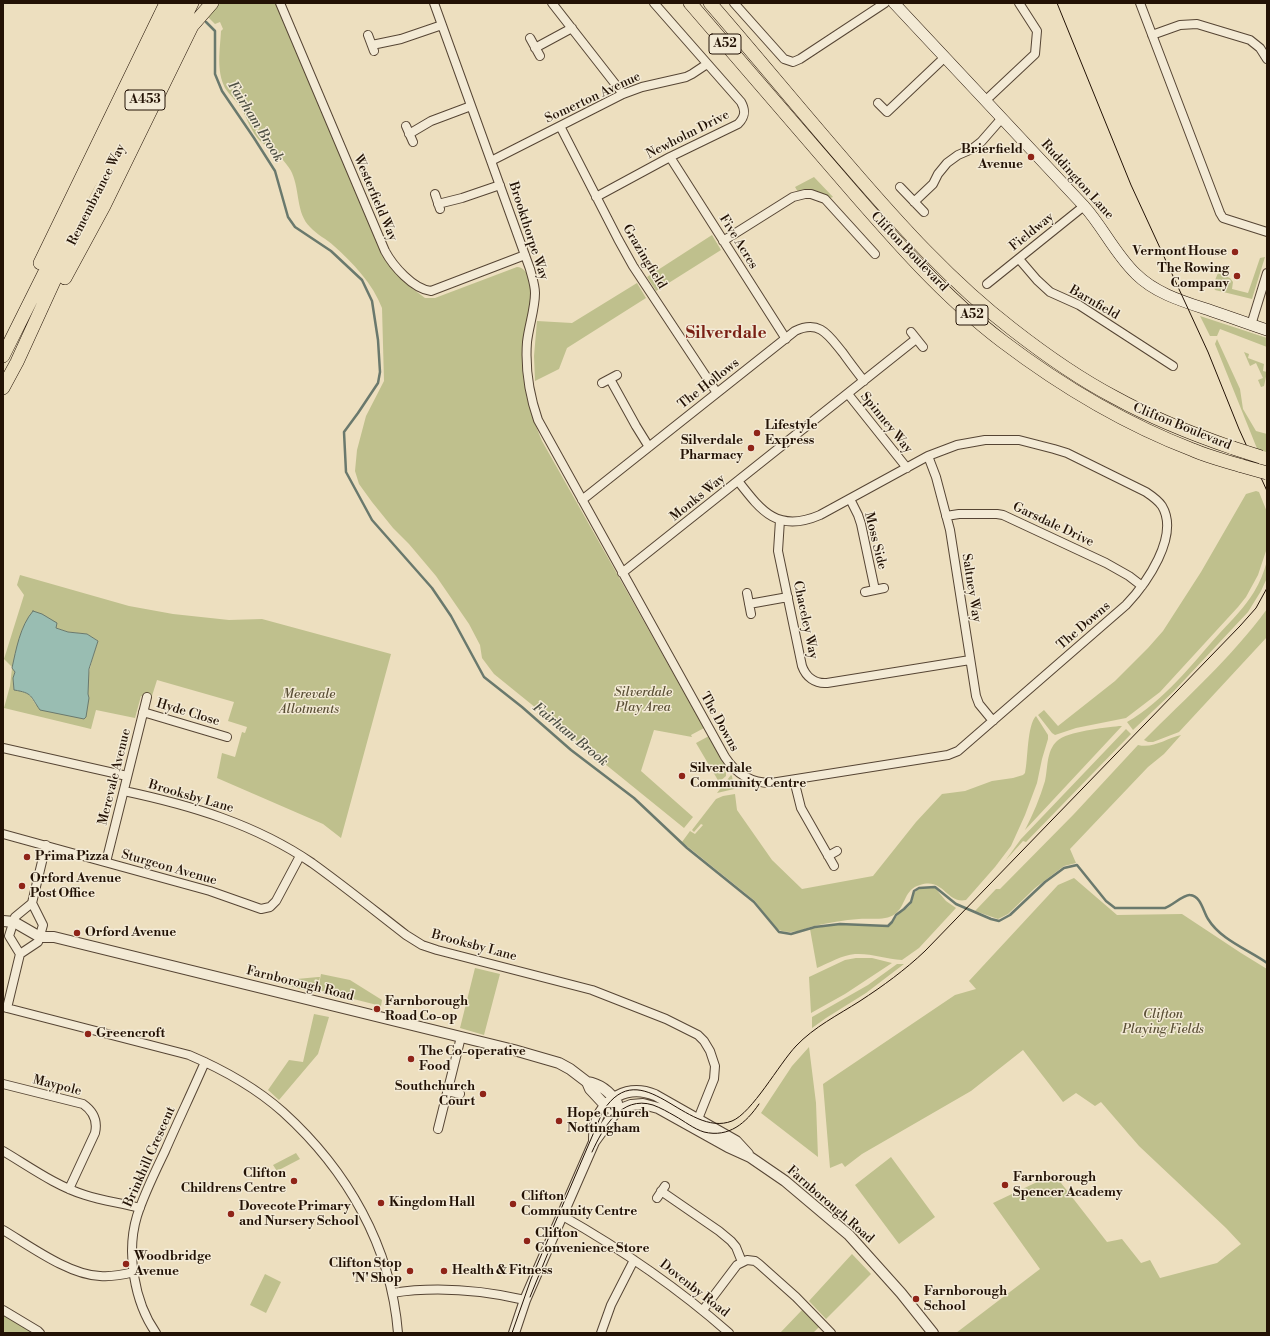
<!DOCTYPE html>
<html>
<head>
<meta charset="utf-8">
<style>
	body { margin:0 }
	#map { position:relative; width:1270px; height:1336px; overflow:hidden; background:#eddfbf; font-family:"Libre Bodoni",serif }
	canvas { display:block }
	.frame { position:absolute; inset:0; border:4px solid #231205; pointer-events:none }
</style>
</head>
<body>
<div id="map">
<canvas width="1270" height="1336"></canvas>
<div class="frame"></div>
</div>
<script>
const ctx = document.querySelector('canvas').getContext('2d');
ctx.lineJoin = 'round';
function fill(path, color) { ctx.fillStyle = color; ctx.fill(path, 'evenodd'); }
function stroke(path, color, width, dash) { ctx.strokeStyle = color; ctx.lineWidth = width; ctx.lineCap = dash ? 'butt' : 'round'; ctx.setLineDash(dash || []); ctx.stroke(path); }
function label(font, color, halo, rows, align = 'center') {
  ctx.font = font + ' "Libre Bodoni",serif'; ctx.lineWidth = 3; ctx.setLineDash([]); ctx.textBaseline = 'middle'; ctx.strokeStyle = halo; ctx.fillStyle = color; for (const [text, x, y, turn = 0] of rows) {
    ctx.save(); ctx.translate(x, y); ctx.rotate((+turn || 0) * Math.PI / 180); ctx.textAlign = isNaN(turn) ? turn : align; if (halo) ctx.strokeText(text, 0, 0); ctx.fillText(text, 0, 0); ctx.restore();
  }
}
const green = new Path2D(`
	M221,3H277L386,260L409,286L425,298H435L517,267C543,268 524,344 523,361C522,368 523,375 524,382C527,403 534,422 542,441L704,728L691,735L692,737L654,730L641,771L693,817L684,828L494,674L482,658L480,645L469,624L436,576L409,544L393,528L372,502L359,484L355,471L357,450L366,416L384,381L382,308C373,284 353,263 334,246C327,239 317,235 310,227C296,213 300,191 292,173C290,167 278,154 273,150C269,146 264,145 260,141C252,133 247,119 242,109C237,101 230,96 225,88C216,70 220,50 221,31L223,29L220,22L215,24L206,15Z
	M814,177L833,197L830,198C821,190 809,191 798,192L795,187Z
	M712,235L721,250L656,291L647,277Z
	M1265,257L1252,299L1215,290L1213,285L1218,273L1230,278L1233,282L1232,289L1248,293L1260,258Z
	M637,283L646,298L567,348L559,369L535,381L534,356L537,321L572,323Z
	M1200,316L1267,338V347L1220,329L1217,336H1210Z
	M1217,339L1240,389L1243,409L1256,431L1267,434V452L1258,451L1215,344Z
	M1244,352L1249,354L1248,358L1264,364L1263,371L1267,372L1264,386L1261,387L1258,380L1263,378L1256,363L1250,366Z
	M1256,491L1259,492L1267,512V548L1258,575L1246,597L1238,607L1160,692L1126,718L1076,728L1055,735L1052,733L1038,715L1044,710L1058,726L1115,681L1148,648L1163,631L1201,572L1246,494Z
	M1267,561V578L1261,591L1248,612L1174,691L1133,730L1127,722C1164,701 1191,665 1219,634C1231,621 1245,607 1254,592C1260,582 1264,572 1267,561Z
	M20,575L129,606L173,614L229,620L262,619L391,654L341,838L323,824L217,778L222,753L235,757L242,732L245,733L247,727L228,721L234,702L157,680L151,699L141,696L135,718L96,710L91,729L4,708L10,686L12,668L15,672L13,678L14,690C28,692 29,693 36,705L89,698C84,682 93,657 98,641L87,634L68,632L56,628H23L12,667L4,659L24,595L17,585Z
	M1267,609V637L1179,732L1153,742H1148L1144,740C1186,698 1232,657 1267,609Z
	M1036,716L1048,735V739L1042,759L1037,783L1025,815L1011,846L995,867L966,900C946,904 944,877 920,885C904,889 906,906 895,914C886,921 870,918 859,919C844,920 828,923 814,926C806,928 798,932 790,932C785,932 780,931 776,928L755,901L682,842L690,831L695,834L703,825L701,824L694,832L692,830L716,799L723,796L735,794L737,810L772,860L802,889L873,876L916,822L942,794L965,791L992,781L1013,778L1023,775L1025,773C1028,760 1027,725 1036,716Z
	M1119,726H1122L1025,830C1033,814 1040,798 1045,781C1048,769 1046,751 1057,741C1068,731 1104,728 1119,726Z
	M1126,729L1131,734L1026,842L1023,841L1005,861L1021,839Z
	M1181,735L1164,754L1148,767L1070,849L1076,863L1064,866L1035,888L1008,914L998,919L975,911L996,889H1000L1074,814L1138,745C1153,749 1167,738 1181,735Z
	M709,736L726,765V776L719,782L696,743Z
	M731,775L732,776L734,789L717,793Z
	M1074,878L1117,915L1182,914L1241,953L1267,969V1333H956L1040,1269L993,1203L1054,1174L1107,1242L1122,1239L1141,1263L1150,1260L1160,1278L1217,1263L1241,1244L1226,1228L1139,1146L1101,1102L1095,1106L1076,1093L1063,1102L1023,1050L971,1091L862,1154L845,1167L842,1163L830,1168L823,1084L955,995L976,989L969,981L1058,885Z
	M935,888L946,901L956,908L919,948L902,960C886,959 871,953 855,954C842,955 829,963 817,968L810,929L840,924L888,926C893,923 894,919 898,915C902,910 909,909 912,902C914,899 912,894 916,891C920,887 930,888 935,888Z
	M856,958H872L892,963L845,994L811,1013L809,977L845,960Z
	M897,964H904L866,993L826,1018L812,1028V1017L868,985Z
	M475,968L500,974L484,1035L460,1028Z
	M321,974L350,980L382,1000L381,1006L318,990Z
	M318,977H320L316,993L285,985L286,980Z
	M314,1014L329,1017L318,1054L279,1100L268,1090L289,1060L303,1062Z
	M809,1047L816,1103L818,1157L761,1113L792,1066Z
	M296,1153L300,1159L277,1171L273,1165Z
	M891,1157L935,1217L899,1244L855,1185Z
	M852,1254L871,1274L826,1319L809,1301Z
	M265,1274L281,1282L266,1313L250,1305Z
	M802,1310L819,1327L813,1333H780Z
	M3,1313L36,1333H3Z`);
const water = new Path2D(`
	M33,611L42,614L57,623L56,628L68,632L87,634L98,641L89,669L88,694L89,698L86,717L84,719L40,710C30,696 33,693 14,690L13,678L15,672L12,668C16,650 20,626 33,611Z`);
const stream = new Path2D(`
	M206,22L215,31V74L222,91L254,138L275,171L288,217L295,227L331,251L362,280L372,301L378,340L380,372L378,383L358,413L344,432L346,472L372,520L432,588L451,616L484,677L522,707L571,750L634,798L687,848L754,902L779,932L791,934L815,927L840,924L888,926L892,922L896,915L904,909L911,902L914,891L919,888L935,887L956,904L991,919L999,921L1010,915L1045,882L1064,868L1077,865L1106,901L1115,908H1165C1173,905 1184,894 1190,895C1201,896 1203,911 1208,919C1221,940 1247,949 1267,963`);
const minor = new Path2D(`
	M280,3L385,251C393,266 413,289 431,291L525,255
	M434,3L530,269C532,277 535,285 535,293C535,309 529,325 527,342C525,369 529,394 538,420L725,757C736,774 751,783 771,783L948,755L958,751L1126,605C1146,584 1180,536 1162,506C1158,500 1152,496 1146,492L1067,453L1054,449L1019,440H985L957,445L928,456L820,515C778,533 762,512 738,481
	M552,3L623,94
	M734,3L784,59L793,62L800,59L885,3
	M1140,3L1220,213L1223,218L1267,232
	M368,35L374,51
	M1152,35L1180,25L1197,24L1250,40L1260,48L1267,59
	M530,38L540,56
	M372,45L401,39L442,25
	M535,48L572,28
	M985,101L1035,54L1037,31L1019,3
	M878,103L887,112L944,58
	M406,126L413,142
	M560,126L618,239L633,266L717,393
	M409,134L431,121L471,106
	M670,157L786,339
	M491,161L623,94L642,87L686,77L692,74L707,64
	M900,187L924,212
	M435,194L440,209
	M596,197L670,157L738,124C745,117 746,111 741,102L654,3
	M914,202L933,184L938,174L947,163L958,155L972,149L981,142L1002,118
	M438,204L462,198L500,185
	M723,241L793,197L805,194H811L825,199L875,254
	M1019,259L1037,280L1050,292L1079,305L1173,366
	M987,284L1084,206
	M1251,325L1267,273
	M911,332L923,347
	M610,379L636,426L649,447
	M602,383L617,375
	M848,394L907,468
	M928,456L936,477L950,530L976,696L979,704L993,721
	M850,499L858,515L861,524L875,590
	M582,500L795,331C820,319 829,336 843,353C850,363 857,372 864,381
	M946,516L959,514H997L1003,515L1106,563L1129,576L1142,586
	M780,520L778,551L802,666C806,677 815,684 827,683L970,660
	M622,573L916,339
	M865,592L884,588
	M747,593L751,614
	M749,604L788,597
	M143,712L227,737
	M3,748L127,776
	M794,780L801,808L834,866
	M124,791C190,805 255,824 312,863C344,886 375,911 406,935L422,945L437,950L592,990L666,1019L698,1035L704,1041L710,1051L715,1066L714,1079L696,1124
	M3,834L210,891L261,909L270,907L276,901L300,856
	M828,856L837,851
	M106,862L147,697
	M20,954L9,936L15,917L32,903L46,845
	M3,1007L189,1055C222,1069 256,1088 283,1112C347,1170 391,1246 398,1333
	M7,1008L20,954L38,942L43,925L32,903
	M3,1084L83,1104C93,1111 98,1120 95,1133L69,1189
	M447,1091L460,1094
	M438,1129L461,1037
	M3,1151C30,1167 56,1186 85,1195C103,1201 122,1203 140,1208
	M661,1191L719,1231L731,1241L736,1247L742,1262
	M657,1198L665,1186
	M561,1215C621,1249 678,1288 729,1333
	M3,1230C30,1246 69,1275 100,1276C111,1277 122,1275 134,1272
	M392,1293C438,1286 481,1290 525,1300
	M3,1310L38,1331L40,1333
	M703,1310L737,1265L747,1260L755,1261L759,1264L796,1297L831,1333
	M156,1333C134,1302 126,1252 137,1216C144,1194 155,1172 165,1151C178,1121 192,1092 205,1062
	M601,1333L611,1305L634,1260`);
const tertiary = new Path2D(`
	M3,921L14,922L40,937H54L514,1050L559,1063L570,1069L587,1082L590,1089L603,1103L612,1109L618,1110
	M587,1082C600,1084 610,1092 617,1103
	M594,1142C594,1137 594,1131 595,1126C602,1098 628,1084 655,1095L736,1141L748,1154
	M514,1333L525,1300L594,1142L612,1117L618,1110L631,1105L643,1104L658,1108L728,1147L750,1157L785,1181L849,1235L901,1293L933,1333`);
const secondary = new Path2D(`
	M894,3L1084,206C1103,227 1115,254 1136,274C1156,294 1185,302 1212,311C1230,317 1249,324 1267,330`);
const trunk = new Path2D(`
	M690,3C738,59 786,115 834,170C886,230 939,293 1002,341C1060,385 1125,424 1193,450C1209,457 1226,461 1242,466
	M710,3C757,57 802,112 849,166C899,224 951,282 1012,329C1044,354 1078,378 1114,397C1152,418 1192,434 1233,448
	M40,263L166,3
	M65,278L104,206L192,26L212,3
	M3,356L179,3
	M3,388L17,362L54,281L97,197L192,3`);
const tram = new Path2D(`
	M1057,3L1131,185L1208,352L1239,429L1267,491
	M592,1152C603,1128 621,1095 653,1105C661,1108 668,1112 675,1116C684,1121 694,1129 704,1132C729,1138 746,1123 759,1104
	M530,1297L548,1253
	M512,1333L531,1279L603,1111C642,1051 686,1139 732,1121C752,1113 779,1064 796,1046C814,1027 838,1015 860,1001C883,986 905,970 925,951L1240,626L1256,608L1267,588`);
const trunkBridge = new Path2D(`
	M1233,448L1261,457
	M1242,466L1267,473`);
const markers = [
	[1031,157,4,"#8f2418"],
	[1235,252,4,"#8f2418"],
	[1237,276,4,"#8f2418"],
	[757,433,4,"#8f2418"],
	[751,448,4,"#8f2418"],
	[682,776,4,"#8f2418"],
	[27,857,4,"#8f2418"],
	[22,886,4,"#8f2418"],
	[77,933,4,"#8f2418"],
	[377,1009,4,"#8f2418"],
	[88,1034,4,"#8f2418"],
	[411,1059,4,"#8f2418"],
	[483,1094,4,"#8f2418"],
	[559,1121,4,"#8f2418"],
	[294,1181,4,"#8f2418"],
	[1005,1185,4,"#8f2418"],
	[381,1203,4,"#8f2418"],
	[513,1204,4,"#8f2418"],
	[231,1214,4,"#8f2418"],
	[527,1241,4,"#8f2418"],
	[126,1264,4,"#8f2418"],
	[410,1271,4,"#8f2418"],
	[444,1271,4,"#8f2418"],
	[916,1299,4,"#8f2418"]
];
const shields = [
	[725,44,32],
	[145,100,40],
	[972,315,32]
];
const shieldNames = [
	["A52",725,44],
	["A453",145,100],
	["A52",972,315]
];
const streetNames = [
	["Somerton Avenue",593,98,-25],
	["Newholm Drive",688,135,-27],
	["Ruddington Lane",1077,180,48],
	["Remembrance Way",97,195,-63],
	["Westerfield Way",375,198,67],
	["Brookthorpe Way",528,231,72],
	["Fieldway",1032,232,-39],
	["Five Acres",738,242,58],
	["Clifton Boulevard",909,252,46],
	["Grazingfield",644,257,59],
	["Barnfield",1094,303,30],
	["The Hollows",709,384,-38],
	["Spinney Way",886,423,51],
	["Clifton Boulevard",1182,427,22],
	["Monks Way",698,498,-39],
	["Garsdale Drive",1053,525,25],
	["Moss Side",875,541,76],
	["Saltney Way",971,588,81],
	["Chaceley Way",805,620,78],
	["The Downs",1084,626,-41],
	["Hyde Close",188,713,17],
	["The Downs",719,722,61],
	["Merevale Avenue",115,777,-76],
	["Brooksby Lane",191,797,16],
	["Sturgeon Avenue",169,868,16],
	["Brooksby Lane",474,946,15],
	["Farnborough Road",300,984,14],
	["Maypole",57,1086,14],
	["Brinkhill Crescent",150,1157,-66],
	["Farnborough Road",830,1205,41],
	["Dovenby Road",694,1289,38]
];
const poiNames = [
	["Brierfield",1023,150,"right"],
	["Avenue",1023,165,"right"],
	["Vermont House",1227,252,"right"],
	["The Rowing",1229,269,"right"],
	["Company",1229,284,"right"],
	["Lifestyle",765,426],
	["Express",765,441],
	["Silverdale",743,441,"right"],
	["Pharmacy",743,456,"right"],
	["Silverdale",690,769],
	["Community Centre",690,784],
	["Prima Pizza",35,857],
	["Orford Avenue",30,879],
	["Post Office",30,894],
	["Orford Avenue",85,933],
	["Farnborough",385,1002],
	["Road Co-op",385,1017],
	["Greencroft",96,1034],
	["The Co-operative",419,1052],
	["Food",419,1067],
	["Southchurch",475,1087,"right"],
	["Court",475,1102,"right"],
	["Hope Church",567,1114],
	["Nottingham",567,1129],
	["Clifton",286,1174,"right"],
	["Childrens Centre",286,1189,"right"],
	["Farnborough",1013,1178],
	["Spencer Academy",1013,1193],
	["Clifton",521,1197],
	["Community Centre",521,1212],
	["Kingdom Hall",389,1203],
	["Dovecote Primary",239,1207],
	["and Nursery School",239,1222],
	["Clifton",535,1234],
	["Convenience Store",535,1249],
	["Woodbridge",134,1257],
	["Avenue",134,1272],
	["Clifton Stop",402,1264,"right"],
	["'N' Shop",402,1279,"right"],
	["Health & Fitness",452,1271],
	["Farnborough",924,1292],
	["School",924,1307]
];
const parkNames = [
	["Silverdale",643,693],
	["Play Area",643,708],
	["Merevale",309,695],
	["Allotments",309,710],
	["Clifton",1163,1015],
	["Playing Fields",1163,1030]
];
const waterNames = [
	["Fairham Brook",255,122,58],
	["Fairham Brook",570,735,39]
];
const districtNames = [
	["Silverdale",726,334]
];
fill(green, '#bfc08d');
fill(water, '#99bdb2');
stroke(water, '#6a796d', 1);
stroke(stream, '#6a796d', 2.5);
stroke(minor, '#564534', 10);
stroke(tertiary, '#564534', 12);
stroke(secondary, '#231205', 12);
stroke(trunk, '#231205', 14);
stroke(minor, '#f3ead5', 8);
stroke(tertiary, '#f3ead5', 10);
stroke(secondary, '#f3ead5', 11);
stroke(trunk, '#eddfbf', 13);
stroke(tram, '#231205', 1);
stroke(trunkBridge, '#231205', 14, []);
stroke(trunkBridge, '#eddfbf', 13);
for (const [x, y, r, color] of markers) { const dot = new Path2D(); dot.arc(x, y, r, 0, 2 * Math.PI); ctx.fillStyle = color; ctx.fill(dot); stroke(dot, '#f3ead5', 1.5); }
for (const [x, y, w] of shields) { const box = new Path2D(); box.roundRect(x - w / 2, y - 10, w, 20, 3); ctx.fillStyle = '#f3ead5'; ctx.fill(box); stroke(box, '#231205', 1); }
label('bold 12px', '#231205', null, shieldNames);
label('13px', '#231205', '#f3ead5', streetNames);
label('bold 13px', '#231205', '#f3ead5', poiNames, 'left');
label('italic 13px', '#5a4f35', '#f3ead5', parkNames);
label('italic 14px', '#4c4e42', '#f3ead5', waterNames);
label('bold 17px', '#7a1f14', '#f3ead5', districtNames);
</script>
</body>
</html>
